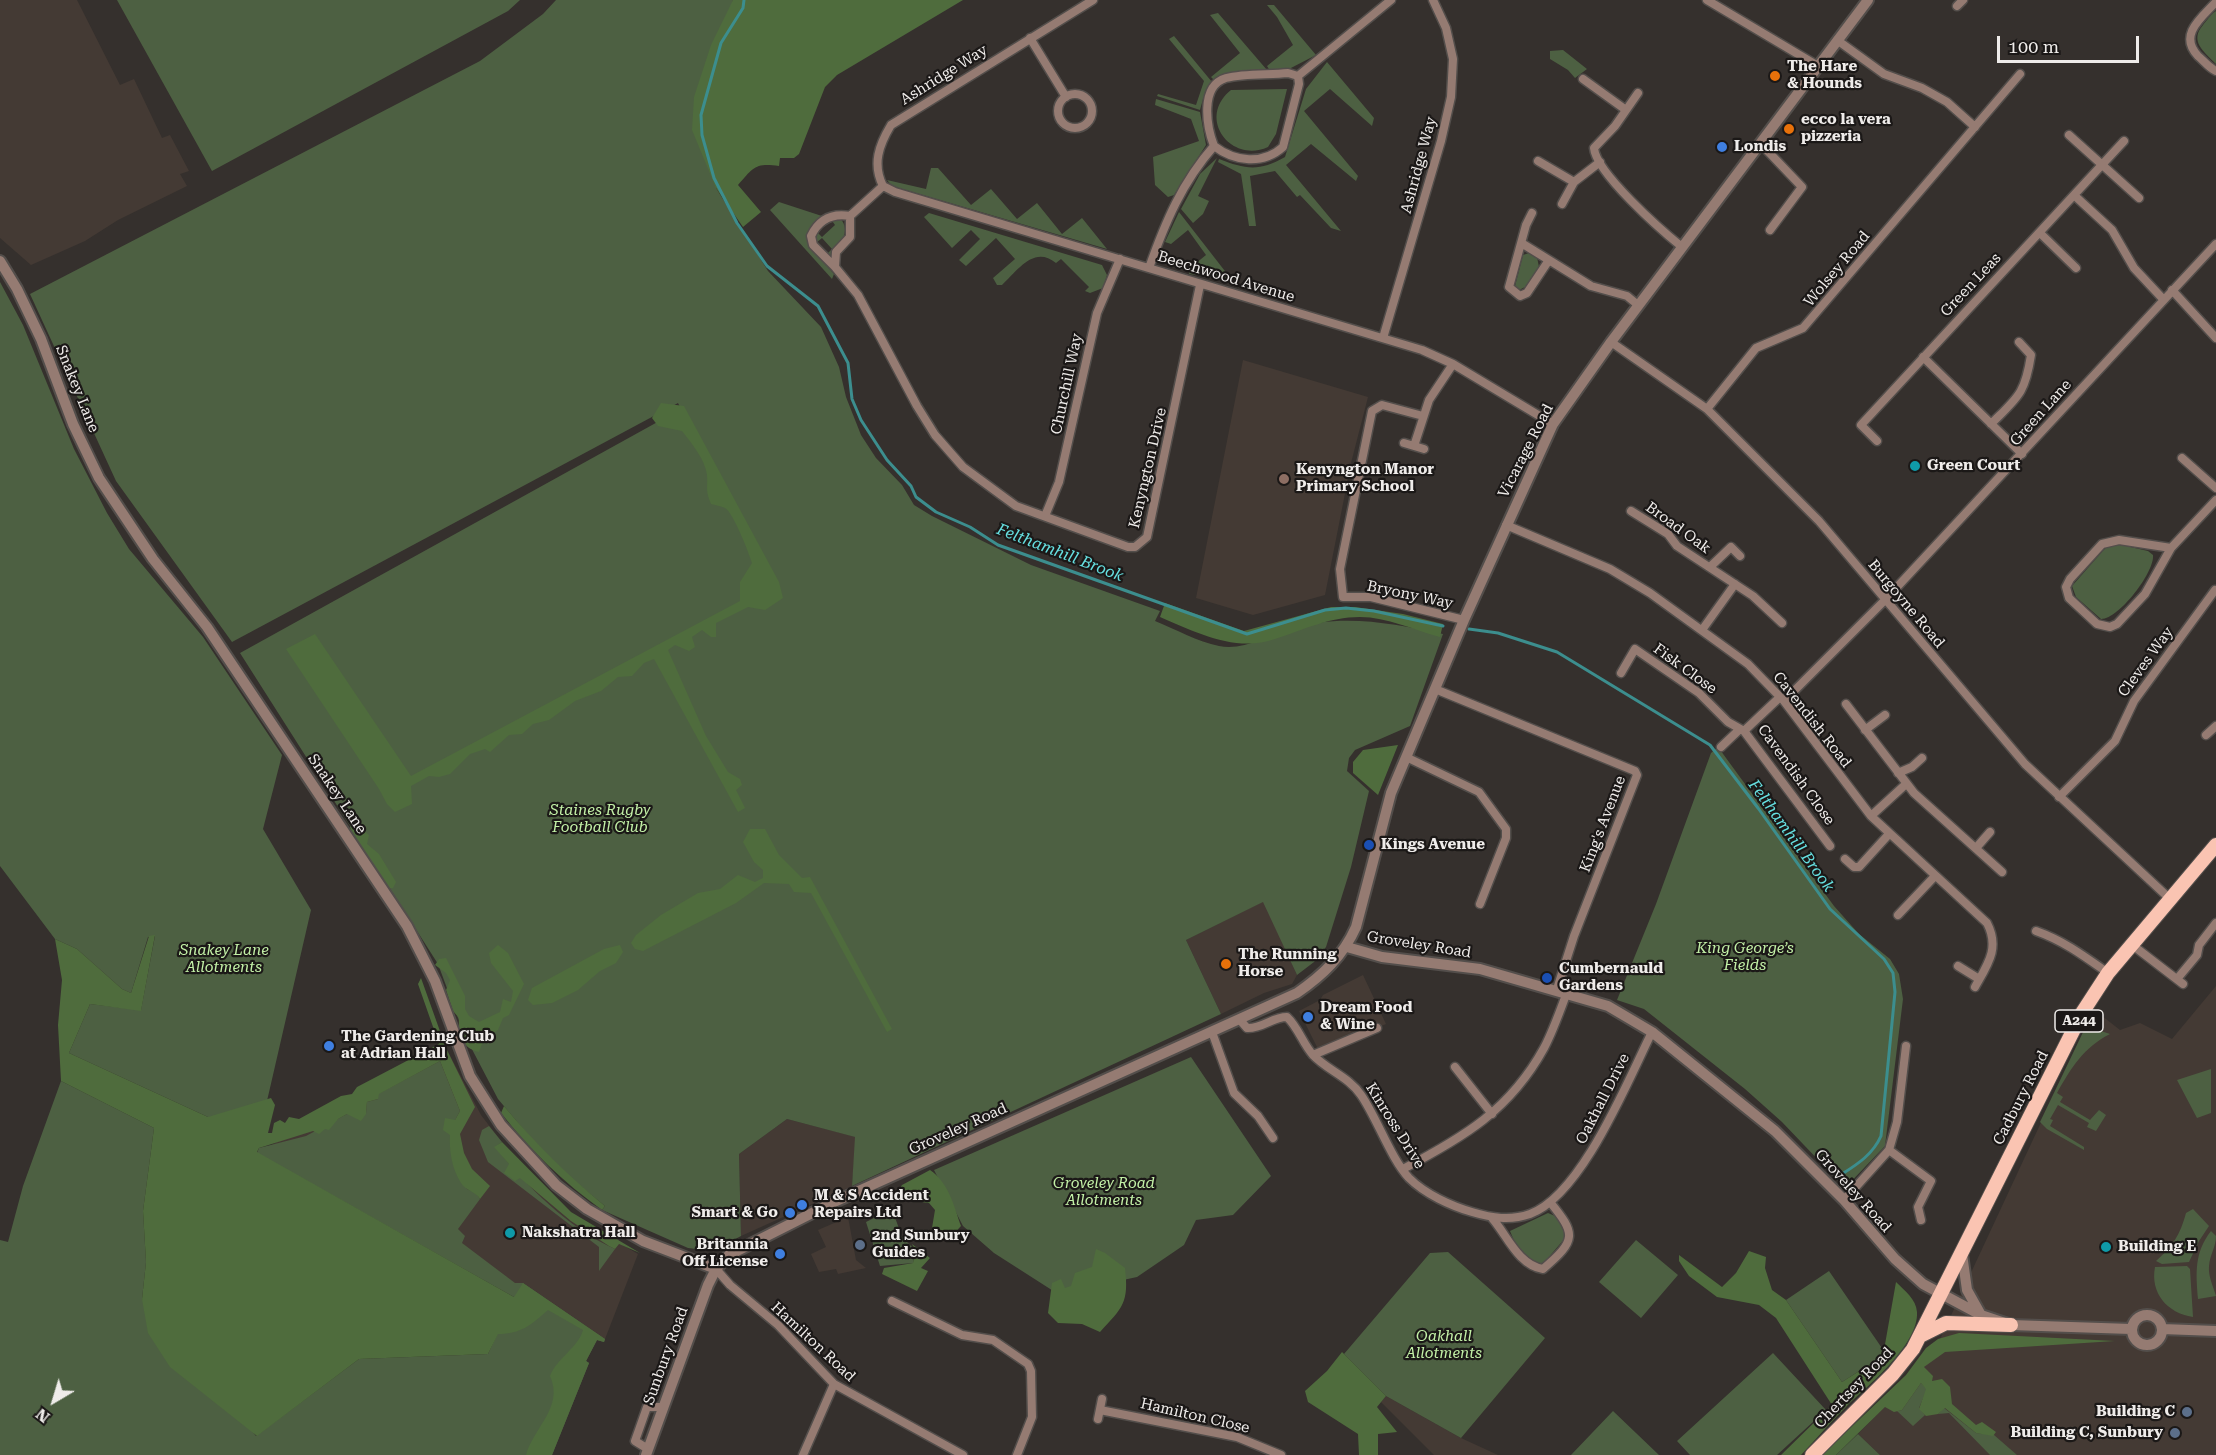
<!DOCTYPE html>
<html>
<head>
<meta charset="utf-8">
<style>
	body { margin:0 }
	#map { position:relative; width:2216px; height:1455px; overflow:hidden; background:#35302d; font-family:"Roboto Serif",serif }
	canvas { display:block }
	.north { position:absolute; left:24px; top:1371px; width:60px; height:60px; -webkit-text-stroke:4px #1b1817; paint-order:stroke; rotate:218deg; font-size:16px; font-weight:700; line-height:24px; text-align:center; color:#efecea }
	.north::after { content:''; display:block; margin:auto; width:21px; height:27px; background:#efecea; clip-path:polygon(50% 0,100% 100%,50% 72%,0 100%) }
	.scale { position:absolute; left:1997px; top:36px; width:142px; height:27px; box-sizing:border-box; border:3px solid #efecea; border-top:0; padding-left:8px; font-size:18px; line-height:21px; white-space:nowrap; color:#efecea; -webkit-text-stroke:4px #1b1817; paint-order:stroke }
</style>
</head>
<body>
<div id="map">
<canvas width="2216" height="1455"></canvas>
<div class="north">N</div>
<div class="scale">100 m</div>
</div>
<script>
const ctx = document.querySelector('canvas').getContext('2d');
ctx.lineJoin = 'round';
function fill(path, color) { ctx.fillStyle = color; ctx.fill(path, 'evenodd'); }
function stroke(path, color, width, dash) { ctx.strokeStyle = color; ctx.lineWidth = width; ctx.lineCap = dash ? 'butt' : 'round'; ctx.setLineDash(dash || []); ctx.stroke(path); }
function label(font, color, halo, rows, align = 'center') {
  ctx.font = font + ' "Roboto Serif",serif'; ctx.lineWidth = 4.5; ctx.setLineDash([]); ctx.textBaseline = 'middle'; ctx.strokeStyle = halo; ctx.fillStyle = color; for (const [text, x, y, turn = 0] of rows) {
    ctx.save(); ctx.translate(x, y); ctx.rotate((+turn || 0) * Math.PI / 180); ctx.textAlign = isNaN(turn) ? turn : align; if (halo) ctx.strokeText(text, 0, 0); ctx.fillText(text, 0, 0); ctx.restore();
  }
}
const built = new Path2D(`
	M0,0H77L120,85L134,79L162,138L170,135L189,171L180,174L187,186L118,220L85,241L31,265L0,238Z
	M1243,360L1368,397L1351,463L1325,595L1253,615L1196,598Z
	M1264,901L1297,975L1292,984L1264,993L1221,1014L1186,940Z
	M1363,975L1386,1024L1320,1053L1299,1011L1320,1000L1323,995Z
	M2216,986V1455H1880L1858,1434L1924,1367L1941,1337L2086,1026L2097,1012L2120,1030L2140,1023L2172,1039Z
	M446,1048L481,1115L523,1170L570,1214L638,1254L605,1339L523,1283L515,1297L257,1153Z
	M787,1119L856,1137L852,1186L741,1236L739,1154Z
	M848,1217L856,1260L866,1268L838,1274L836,1269L819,1272L811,1254L826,1247L818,1230Z
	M1386,1396L1461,1438L1498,1455H1434L1381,1402Z`);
const green = new Path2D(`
	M117,0H520L508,11L212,171Z
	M556,0H733L716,188L768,271L821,327L839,367L846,397L861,435L876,458L902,485L914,505L932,516L1031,565L1160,611L1155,621C1175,629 1198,642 1219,646C1244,651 1267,635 1290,629C1342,613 1391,623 1443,634L1410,726L1355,750L1349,758L1347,771L1369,791L1351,867L1326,947L1314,962L1297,975L1263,902L1186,940L1221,1014L852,1186L855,1137L787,1119L739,1154L741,1236L713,1251L688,1248L602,1210L605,1206L568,1176L535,1143L498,1099L464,1034L438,964L240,653L681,409L678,403L232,642L116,481L30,294L480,61L543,14Z
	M1267,5H1274L1316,55L1289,69L1270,71L1267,66L1293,45L1277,17Z
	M2216,11V64C2204,52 2189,41 2203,25C2207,20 2211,14 2216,11Z
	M1218,13L1267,70L1226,74L1215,81L1211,77L1240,53L1210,15Z
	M1174,36L1212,82L1203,99L1200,110L1157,96L1158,94L1196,105L1204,81L1169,39Z
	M1563,50L1587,69L1575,78L1568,70L1550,59V51Z
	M1327,62L1374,118L1372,126L1330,89L1304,111L1358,176L1356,181L1311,144L1286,165L1341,231L1331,228L1300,195L1297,197L1275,171L1250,176L1256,226H1249L1241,174L1218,162L1219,159C1245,169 1259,172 1285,157L1306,89Z
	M1287,89L1276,134L1268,147C1231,164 1196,118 1231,90Z
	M1156,99L1200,112L1206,145L1174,195L1168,197L1155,185L1153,157L1199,141L1191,119L1155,105Z
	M1217,158L1198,196L1209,201L1203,214L1193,223L1181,209L1200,174Z
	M931,168H938L971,205L991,189L1017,219L1037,203L1062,234L1082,218L1107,249L892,186L887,180L926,189Z
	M779,202L825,217L809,231C808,252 822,259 834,274L832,279L770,210Z
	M1179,212L1228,275L1226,279L1189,274L1190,268L1206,255L1188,230L1171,244L1165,242Z
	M929,213L1102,265L1107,275L1103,288L1090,293L1085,291L1089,287L1061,259L1056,263C1034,245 1018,270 1002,285H997L993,278L1015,259L996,238L966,266L959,260L980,239L971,230L952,248L924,217Z
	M830,218H840C852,231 839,247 832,258L827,254L832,249L822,238L816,243L817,232L822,237L835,225Z
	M1529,253L1537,257L1539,267L1525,287L1519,290L1515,286L1523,255Z
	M0,282L23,325L74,449L107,513L129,549L203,637L282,755L263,829L311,910L258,1140L69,1053L90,1004L141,1010L155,936L148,937L131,993L122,989L77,949L55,939L0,866Z
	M2113,543L2148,551L2153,555C2155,572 2118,620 2101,619L2076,597L2072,586L2108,545Z
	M1718,747L1834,906L1859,934L1890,959L1899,974L1903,999L1885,1146L1845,1188L1782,1122L1745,1089L1644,1009L1617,1000L1656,904L1711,753Z
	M2086,1026L2110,1034C2084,1047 2071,1068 2057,1093L2063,1097L2060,1102L2090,1120L2099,1110L2106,1115L2096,1131L2087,1127L2089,1123L2058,1105L2050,1119L2053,1120L2050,1126L2084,1147V1150L2047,1129L2040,1122Z
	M1191,1057L1271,1176L1233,1215L1196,1220L1184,1245L1137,1277L1058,1294L994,1253L963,1226L934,1170Z
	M440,1061L460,1111C441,1142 453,1159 467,1189L476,1193L480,1199L458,1229L465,1236L462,1243L515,1283H523L605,1339L604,1342L597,1340L586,1361L589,1363L552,1455H0V1240L8,1242L23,1186L61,1081L154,1128L143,1211L146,1262L142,1299L256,1436L359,1359L488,1354L514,1297L257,1153L259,1148L306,1136L347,1114L366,1113L367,1102L378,1099V1094Z
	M2211,1069V1113L2197,1118L2177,1080Z
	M489,1126L502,1142L495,1147C527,1186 568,1228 615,1249L599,1271V1247L488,1162L479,1140L482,1130Z
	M892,1209L902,1237L915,1250L913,1263L880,1266L866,1222Z
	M2193,1209L2209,1226L2199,1241L2189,1262L2162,1264L2156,1261C2173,1246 2180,1235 2186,1213Z
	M1548,1213L1555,1216L1567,1230L1566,1237L1543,1264H1535L1517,1248L1510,1231Z
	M2211,1231L2216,1236C2216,1247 2210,1254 2209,1266C2208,1276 2213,1286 2216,1296L2198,1299C2196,1273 2194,1253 2211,1231Z
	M1636,1240L1678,1275L1641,1318L1599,1282Z
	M1448,1252L1545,1338L1461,1438L1386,1396L1344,1354L1430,1253Z
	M2155,1267L2187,1266L2190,1269L2193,1317C2167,1313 2150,1293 2155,1267Z
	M1829,1271L1886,1354L1842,1382L1786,1300Z
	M1773,1353L1826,1410L1777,1455H1690L1677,1441Z
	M1921,1383L1927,1389L1919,1408L1925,1415L1913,1426L1897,1411L1902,1410Z
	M1944,1408L1976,1433L1994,1435L2017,1455H1990L1949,1413L1938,1414Z
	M1613,1411L1659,1455H1571Z
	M1858,1434L1880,1455H1836Z`);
const forest = new Path2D(`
	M733,0H963L837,75L825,87L799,154L794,158H780L779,166C755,163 754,167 738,185L761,212L743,227L716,188L692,130L694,97L711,45Z
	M661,403L684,406L779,582L783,598L765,610L748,607L716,623V637H711L702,630L692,637L695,647L689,651L675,645L668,650L706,736L728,772L740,779L742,785L736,790L745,808L738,812L654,659L644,663L632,676L618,677L601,691L575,701L549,720L533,724L522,734L509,735L490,752L485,749L470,754L450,774L439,777L429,776L411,786L412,804L395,812L387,804L379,789L286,649L315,634L411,776L740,601V582L752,563C749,553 733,512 725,508C721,506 715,505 711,504C705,489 708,489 707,475C705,459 692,444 682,431L658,426L652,418Z
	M1165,603L1244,631L1331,607H1355L1403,614L1443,624L1440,637C1414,630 1387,617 1360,617C1329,617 1303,630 1275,639C1236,653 1195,632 1160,617Z
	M1398,745L1378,795L1353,773V762L1363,750Z
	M354,822L369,835L367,844L379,854L396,882L393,888H387C378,876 353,841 350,827Z
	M750,829H765L779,855L802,878L810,877L892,1029L887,1032L811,893L794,892L789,884L764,883L736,903L643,951L635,949L631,943L636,935L661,915L698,893L720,889L738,875L755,882L763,878V870L754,862L743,842Z
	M155,935L141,1011L90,1004L69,1053L208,1117L271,1098L275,1105L268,1133H272L274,1123L280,1120L285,1123L289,1117L299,1119L341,1096L352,1094L357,1087L439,1044L418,984L421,978L446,1048L475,1107L460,1134L464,1153L472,1169L490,1186L480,1199C475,1191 466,1191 461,1183C452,1169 449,1151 450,1135L443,1130L445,1118L455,1120L460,1111L440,1061L379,1094L378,1099L367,1102L366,1114L361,1121L347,1114L338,1119L329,1130L325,1129L319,1134L313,1131L259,1148L257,1152L514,1297L523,1283L605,1339L604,1342L597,1340L586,1361L589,1363L552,1455H526C534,1427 564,1407 550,1376C557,1358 578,1348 583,1330L548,1310C531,1325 521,1334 498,1334L488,1354L359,1359L257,1436L170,1367L148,1333L142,1299L146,1262L143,1211L154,1128L61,1081L58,1025L62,980L55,939L77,949L122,989L131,993L149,936Z
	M498,945L508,953L524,984L509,1015L503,1018L498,1030L492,1034L484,1032L480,1034L482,1044L479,1052C461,1048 458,1034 459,1018L453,1011L446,990L450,980L446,973L435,965L439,959L446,958L465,996V1009L469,1016L479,1022L500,1012L503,999L511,1002L513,991L491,963L489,953Z
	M620,945L623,952L616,963L600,971L578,990L552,1003L533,1005L528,1000L532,988L604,949Z
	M504,1106C535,1143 567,1175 605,1206L602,1210C563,1182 531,1151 501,1113Z
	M502,1142L571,1212L640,1253L619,1244L615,1249L609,1246L571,1221L520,1178L515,1181L504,1173L509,1164L494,1147Z
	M930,1170C949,1183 954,1206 961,1226L951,1237H938L932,1228L935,1210L929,1203L900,1199L898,1191L902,1185Z
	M912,1244L930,1258L921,1268L928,1271L917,1291L882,1274L884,1268L913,1263L915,1250Z
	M1096,1249L1105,1253L1125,1268C1129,1303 1123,1307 1100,1332L1082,1324L1058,1323L1048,1313L1052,1283L1061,1279L1065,1288L1071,1286L1075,1273L1092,1267Z
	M1749,1251L1766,1257L1765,1268L1772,1290L1786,1300L1842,1382L1886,1354L1884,1350L1896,1282C1905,1291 1916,1299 1917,1312C1919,1345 1867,1386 1846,1407C1830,1423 1816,1439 1801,1455H1781L1832,1405L1776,1318L1759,1305L1717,1297L1689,1276L1679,1261V1255L1722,1287L1736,1273Z
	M1959,1333L2115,1341L1945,1352L1924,1367L1933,1376L1932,1381L1942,1379L1950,1387L1952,1404L1976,1425L1982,1422L1996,1432L1993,1436L1976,1433L1945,1408L1938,1414L1926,1416L1919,1409L1926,1389L1921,1383L1902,1410L1894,1412L1885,1407L1836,1455H1822L1906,1375L1926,1348L1938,1339Z
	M1342,1352L1386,1396L1377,1407L1397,1432L1378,1434V1455H1359L1358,1434L1308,1402L1305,1391L1327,1371Z`);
const stream = new Path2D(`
	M744,0L743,8L721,43L701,115L702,135L714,178L737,223L767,266L818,306L848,363L852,399L861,420L887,460L911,486L916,497L936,512L970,527L998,545L1247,634L1325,610L1346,608L1374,611L1443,626
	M1469,629L1498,633L1557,652L1710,745L1758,808L1830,909L1884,959L1893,973L1895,992L1881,1136C1873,1154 1858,1164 1842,1174`);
const minor = new Path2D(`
	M1093,0L891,125C879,145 872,164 883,186L895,192L1422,350L1453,364L1553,424
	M1707,0L1818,66
	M2216,2C2201,18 2178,35 2198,56C2204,61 2209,68 2216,71
	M1957,6L1963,0
	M1030,38L1066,97
	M1837,40L1884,74L1922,88L1947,102L1975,127
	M1583,79L1626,110
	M1638,93L1615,126L1594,148C1596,173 1661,230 1682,247
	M1058 111a17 17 0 1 1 34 0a17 17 0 1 1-34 0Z
	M2069,135L2139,198
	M1760,143L1802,187L1770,230
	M1214,146C1235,162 1263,165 1283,147L1299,84L1298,76L1391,0
	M1538,161L1574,182
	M883,186L850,216V237L836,252L835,267L858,295L917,406L935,435L963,467L1016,506L1128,547H1135L1147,537L1200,285
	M2075,196L2112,230L2134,268L2163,299
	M1562,204L1574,182L1600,162
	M1532,213L1526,225L1509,287L1520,296L1527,293L1549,260
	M2040,233L2076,268
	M1523,244L1591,286L1627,296L1638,305
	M835,267L813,245L811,236C819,219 832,213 850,216
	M1149,268C1165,223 1182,182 1214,146C1207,128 1199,86 1226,78C1245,73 1269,75 1288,73L1298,76
	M2172,290L2216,338
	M1383,338L1441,141L1451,97L1453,59L1446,28L1433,0
	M1611,342L1707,409L1819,521L2025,764L2169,898
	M1923,357L2022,454
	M1707,409L1756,348L1803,328L2020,74
	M1423,416L1382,405L1372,411L1340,569L1343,597H1371L1464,620
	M1991,424C2018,397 2025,394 2031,355L2019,342
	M1877,441L1861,425L2124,141
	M1404,443L1424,449
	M1414,446L1429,400L1453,364
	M2182,458L2216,488
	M1631,511L1668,534L1677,546L1753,596L1782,623
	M1045,516L1059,482L1097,313L1120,259
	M1506,525L1610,569L1650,593L1748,664L1784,701L1871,816L1987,923C2000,948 1988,964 1975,987
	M2171,548L2119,540L2102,544L2070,579L2066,587L2069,598L2097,624L2110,627L2117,624L2145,594L2171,548L2216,500
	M1710,567L1731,547L1740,556
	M1702,630L1735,584
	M1621,673L1635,649L1699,693L1728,722L1744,731L1830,846
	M1435,689L1635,771L1637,775L1574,936L1557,989
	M1784,701L1885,600L2216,244
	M1846,704L1914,793L2002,872
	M1865,730L1885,715
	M1744,731L1780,697
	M2206,735L2216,726
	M1721,747L1740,729
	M1406,757L1479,792L1506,829V838L1480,904
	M1898,773L1912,767L1922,758
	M2059,797L2115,741L2134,701L2215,590
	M1871,816L1906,784
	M1976,848L1990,832
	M1845,859L1854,867H1859L1889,834
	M1898,915L1935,876
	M2036,931C2064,941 2084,956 2108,973
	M2131,944L2183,984
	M1958,966L1979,979
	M2177,979L2197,955L2199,945L2216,923
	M1240,1020L1247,1028C1262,1029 1272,1017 1287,1017C1298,1027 1303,1044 1313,1055C1327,1070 1349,1077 1361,1095C1377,1118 1391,1159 1409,1178C1425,1194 1451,1206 1472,1212C1492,1218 1510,1221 1530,1214C1582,1195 1628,1080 1652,1032
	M1212,1032L1234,1093L1258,1116L1273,1138
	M1313,1055L1377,1028
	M1455,1067L1492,1114
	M1889,1150L1931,1181L1918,1207L1921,1220
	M1403,1169C1464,1137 1510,1110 1544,1048C1553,1031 1560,1011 1567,992
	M1844,1200L1889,1150L1897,1122L1906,1046
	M1492,1218C1507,1235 1518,1265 1543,1269C1577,1240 1576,1234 1550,1202
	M716,1269L730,1285L778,1325L834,1384L963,1455
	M892,1301L962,1335L993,1340L1028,1364L1031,1371L1032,1417L1017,1455
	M1100,1410L1237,1437L1281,1455
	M1098,1419L1102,1399
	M648,1449L635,1441L647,1407H664
	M803,1455L834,1384`);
const tertiary = new Path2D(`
	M0,261L17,289L41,339L73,424L99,478L153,559L207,627L407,926L435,981L470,1076L501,1125L556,1185L587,1209L643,1241L716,1269
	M1347,947L1382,957L1480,969L1608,1006L1652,1032L1775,1131L1844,1200L1895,1259L1923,1284L1981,1315L2011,1325L2131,1329
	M1962,1254L1967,1290L1981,1315
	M2132 1330a15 15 0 1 1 30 0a15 15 0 1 1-30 0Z
	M2162,1329L2216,1331
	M646,1455L708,1285L716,1269L729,1255L832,1203L1297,993C1323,975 1343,956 1356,927L1391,793L1464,620L1553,424L1611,342L1868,0`);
const primary = new Path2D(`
	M1922,1335L1946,1323L2011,1325
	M1812,1455L1893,1374L1913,1349L2082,1013L2108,973L2216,845`);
const markers = [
	[1775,76,6,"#e8710a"],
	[1789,129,6,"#e8710a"],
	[1722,147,6,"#3f7fe0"],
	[1915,466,6,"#0f9aa8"],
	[1284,479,6,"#8d6e63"],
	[1369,845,6,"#1a4fb4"],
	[1226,964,6,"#e8710a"],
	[1547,978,6,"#1a4fb4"],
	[1308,1017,6,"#3f7fe0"],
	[329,1046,6,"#3f7fe0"],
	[802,1205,6,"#3f7fe0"],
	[790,1213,6,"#3f7fe0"],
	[510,1233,6,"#0f9aa8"],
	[860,1245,6,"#5c6f8a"],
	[2106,1247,6,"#0f9aa8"],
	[780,1254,6,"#3f7fe0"],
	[2187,1412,6,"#5c6f8a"],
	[2175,1433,6,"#5c6f8a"]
];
const shields = [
	[2079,1021,48]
];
const shieldNames = [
	["A244",2079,1021]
];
const poiNames = [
	["The Hare",1787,67],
	["& Hounds",1787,84],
	["ecco la vera",1801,120],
	["pizzeria",1801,137],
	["Londis",1734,147],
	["Green Court",1927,466],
	["Kenyngton Manor",1296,470],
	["Primary School",1296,487],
	["Kings Avenue",1381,845],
	["The Running",1238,955],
	["Horse",1238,972],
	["Cumbernauld",1559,969],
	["Gardens",1559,986],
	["Dream Food",1320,1008],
	["& Wine",1320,1025],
	["The Gardening Club",341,1037],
	["at Adrian Hall",341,1054],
	["M & S Accident",814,1196],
	["Repairs Ltd",814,1213],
	["Smart & Go",778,1213,"right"],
	["Nakshatra Hall",522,1233],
	["2nd Sunbury",872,1236],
	["Guides",872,1253],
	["Britannia",768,1245,"right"],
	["Off License",768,1262,"right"],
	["Building E",2118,1247],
	["Building C",2175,1412,"right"],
	["Building C, Sunbury",2163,1433,"right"]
];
const streetNames = [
	["Ashridge Way",944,75,-32],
	["Ashridge Way",1419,165,-75],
	["Wolsey Road",1837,269,-50],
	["Beechwood Avenue",1226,277,17],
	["Green Leas",1971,285,-47],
	["Churchill Way",1067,384,-78],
	["Snakey Lane",77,389,68],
	["Green Lane",2041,413,-48],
	["Vicarage Road",1526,451,-63],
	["Kenyngton Drive",1148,468,-77],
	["Broad Oak",1678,528,36],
	["Bryony Way",1410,595,12],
	["Burgoyne Road",1906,604,50],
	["Cleves Way",2146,662,-54],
	["Fisk Close",1685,669,36],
	["Cavendish Road",1812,720,52],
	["Cavendish Close",1796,775,54],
	["Snakey Lane",337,794,56],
	["King's Avenue",1603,824,-69],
	["Groveley Road",1419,945,9],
	["Cadbury Road",2021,1098,-63],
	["Oakhall Drive",1603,1099,-63],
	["Kinross Drive",1395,1126,58],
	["Groveley Road",958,1129,-24],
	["Groveley Road",1853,1191,48],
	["Hamilton Road",813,1342,43],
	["Sunbury Road",666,1356,-70],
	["Chertsey Road",1854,1388,-46],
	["Hamilton Close",1195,1416,13]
];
const parkNames = [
	["Staines Rugby",600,811],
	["Football Club",600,828],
	["King George’s",1745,949],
	["Fields",1745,966],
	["Snakey Lane",224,951],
	["Allotments",224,968],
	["Groveley Road",1104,1184],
	["Allotments",1104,1201],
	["Oakhall",1444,1337],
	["Allotments",1444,1354]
];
const waterNames = [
	["Felthamhill Brook",1060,553,21],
	["Felthamhill Brook",1791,836,54]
];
fill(built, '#443a34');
fill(green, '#4d6042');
fill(forest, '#4f6c3d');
stroke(stream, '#3c8e8e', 3);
stroke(minor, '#534e4b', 11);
stroke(tertiary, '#534e4b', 14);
stroke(primary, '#534e4b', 16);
stroke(minor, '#957b72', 8);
stroke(tertiary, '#957b72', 10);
stroke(primary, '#fac4b2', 14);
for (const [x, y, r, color] of markers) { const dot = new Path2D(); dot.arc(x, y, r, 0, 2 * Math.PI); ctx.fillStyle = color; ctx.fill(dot); stroke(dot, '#1b1817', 2); }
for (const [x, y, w] of shields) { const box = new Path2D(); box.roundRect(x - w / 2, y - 11, w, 22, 4.5); ctx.fillStyle = '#1b1817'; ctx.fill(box); stroke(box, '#efecea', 1.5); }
label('bold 14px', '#efecea', null, shieldNames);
label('bold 15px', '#efecea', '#1b1817', poiNames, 'left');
label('15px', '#efecea', '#1b1817', streetNames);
label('italic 15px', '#c3f1a7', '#1b1817', parkNames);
label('italic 16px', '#66e0e1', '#1b1817', waterNames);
</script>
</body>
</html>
